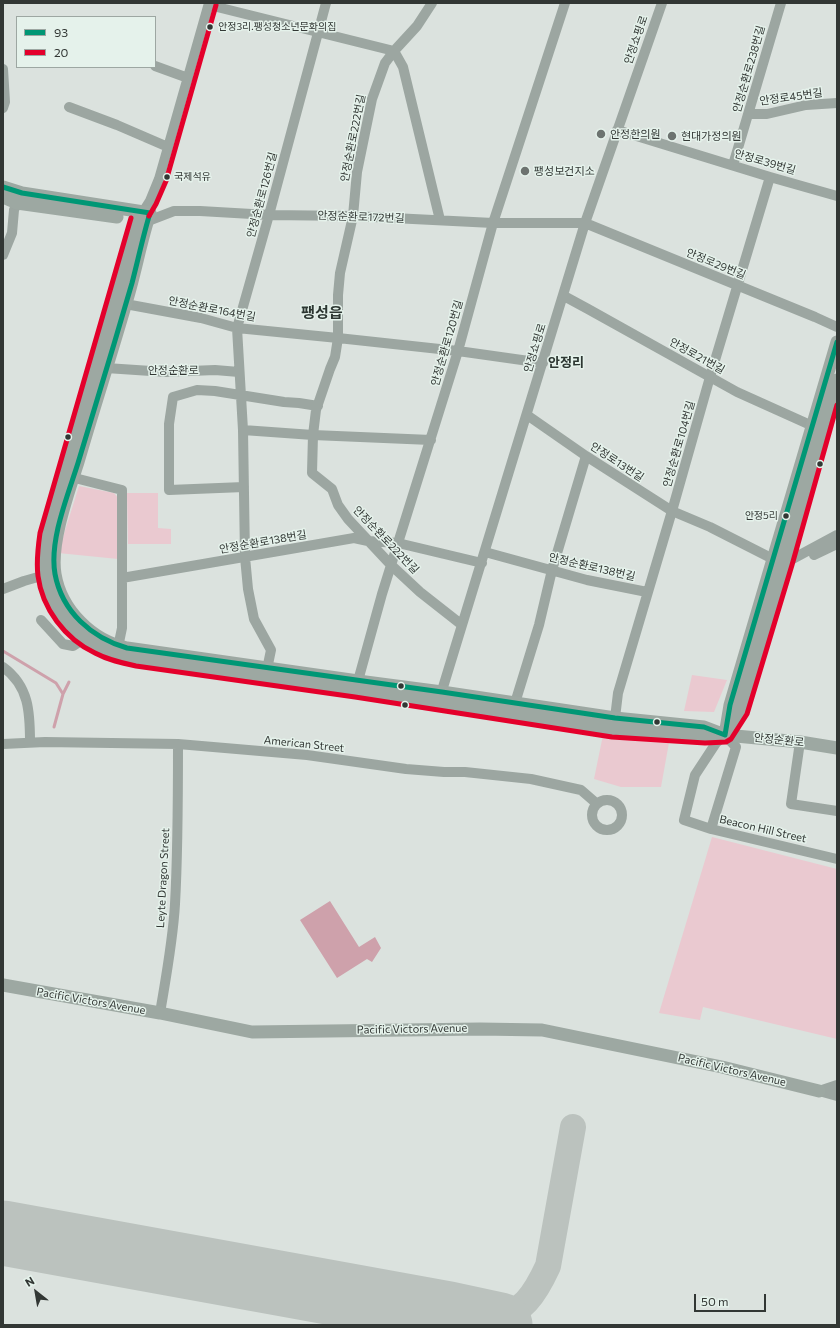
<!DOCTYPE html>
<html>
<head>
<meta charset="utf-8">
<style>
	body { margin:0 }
	#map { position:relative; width:840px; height:1328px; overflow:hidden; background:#dbe2de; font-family:Commissioner,sans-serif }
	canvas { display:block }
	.frame { position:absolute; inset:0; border:4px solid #323734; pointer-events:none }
	.legend { position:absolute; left:16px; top:16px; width:140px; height:52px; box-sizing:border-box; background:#e5f2eb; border:1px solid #9da7a2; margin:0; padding:5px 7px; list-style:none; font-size:12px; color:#323734 }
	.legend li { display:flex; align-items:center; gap:8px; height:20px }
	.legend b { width:20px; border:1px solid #9da7a2 }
	.north { position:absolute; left:16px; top:1272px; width:40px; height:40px; -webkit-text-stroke:3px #e5f2eb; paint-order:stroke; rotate:329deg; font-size:11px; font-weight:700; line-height:16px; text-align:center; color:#323734 }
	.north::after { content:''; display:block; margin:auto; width:14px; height:18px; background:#323734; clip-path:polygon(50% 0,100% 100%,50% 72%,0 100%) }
	.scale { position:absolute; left:694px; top:1294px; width:72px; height:18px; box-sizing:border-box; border:2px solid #323734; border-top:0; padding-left:5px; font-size:12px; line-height:14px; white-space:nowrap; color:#323734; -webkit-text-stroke:3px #e5f2eb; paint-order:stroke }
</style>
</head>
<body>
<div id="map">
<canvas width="840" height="1328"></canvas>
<div class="frame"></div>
<ul class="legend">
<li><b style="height:5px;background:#009775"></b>93</li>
<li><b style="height:5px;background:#e4002b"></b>20</li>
</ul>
<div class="north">N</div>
<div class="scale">50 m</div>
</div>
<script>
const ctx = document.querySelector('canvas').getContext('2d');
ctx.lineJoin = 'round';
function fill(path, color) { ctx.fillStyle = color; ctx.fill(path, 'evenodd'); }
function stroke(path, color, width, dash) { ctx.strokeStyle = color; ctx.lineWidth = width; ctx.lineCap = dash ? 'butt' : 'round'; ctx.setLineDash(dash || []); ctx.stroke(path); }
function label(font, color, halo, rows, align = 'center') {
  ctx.font = font + ' Commissioner,"Noto Sans KR",sans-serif'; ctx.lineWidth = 3; ctx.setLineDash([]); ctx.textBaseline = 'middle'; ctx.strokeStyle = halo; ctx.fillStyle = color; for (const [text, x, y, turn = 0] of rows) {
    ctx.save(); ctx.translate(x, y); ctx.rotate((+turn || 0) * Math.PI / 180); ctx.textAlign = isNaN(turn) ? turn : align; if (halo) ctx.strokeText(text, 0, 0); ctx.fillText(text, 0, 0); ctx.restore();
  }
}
const green = new Path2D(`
	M79,486L114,493L119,499L118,559L58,553Z
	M127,493H158V528L171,529V544H128Z
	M692,675L727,680L714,712L684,711Z
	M603,735L670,737L661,787H621L594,779Z
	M712,837L837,869V1039L703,1007L700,1020L659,1013Z`);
const water = new Path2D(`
	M330,901L359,947L375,937L381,948L372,962L367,959L337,978L300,920Z`);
const stream = new Path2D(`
	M3,651L56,683L63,694
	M54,727L63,694L69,682`);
const taxiway = new Path2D(`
	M449,1314C462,1316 476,1319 490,1318C522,1317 536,1292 548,1266L573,1127`);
const runway = new Path2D(`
	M3,1233L449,1314L500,1325`);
const minor = new Path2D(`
	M432,3L417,26L394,51L385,63L372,99L357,172L353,216L340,273L338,295V338L335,357L330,369L316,410L313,435L312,473L332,489L338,505L348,519L391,565L420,592L462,625
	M209,5L394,51L403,67L440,220
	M155,66L188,78
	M3,69L5,102L3,108
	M69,107L117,125L168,147
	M749,114H767L806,105L837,103
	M617,130L770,177L837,196
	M733,165L781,3
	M143,212L150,201L159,179L209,3
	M148,221L174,211H200L269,215L353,216L493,223H585L815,317L837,327
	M3,255L12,233L14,210L17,203
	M564,296L588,309L737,392L817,428
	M120,303L201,318L237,328L338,338L458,351L543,363
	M106,368L166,372L215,370L239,372
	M527,415L586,456L672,511L710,527L773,559L785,563L837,535
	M243,430L313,435L431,440
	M67,476L122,490V578
	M244,487L169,490V424L173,397L197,390L215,391L284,402L299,403L318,406
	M485,552L587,580L647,592
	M814,555L837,544
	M3,589L24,581L45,575
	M41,620L63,644L73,646L84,639
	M117,652L122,628V578L354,538L368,541L398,543L482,563
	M3,667C29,686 30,712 30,742
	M266,674L271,650L254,619L248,589L245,557L243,430L237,328L269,215L326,3
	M356,688L382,594L458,351L493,223L565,3
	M440,697L585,223L662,3
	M515,703L539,625L552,570L586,456
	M615,718L618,693L672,511L710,377L770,177
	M800,742L791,804L837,811
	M3,744L45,742L178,744L307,755L406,769L444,772H465L531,779L581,790L596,803
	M592 815a15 15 0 1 1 30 0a15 15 0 1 1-30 0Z
	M711,829L736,747L725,735L716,743L695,775L684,820L711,829L837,859
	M160,1013C166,977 173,940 175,904C178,851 178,797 178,744
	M819,1091L837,1085
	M819,1091L837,1096`);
const major = new Path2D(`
	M3,187L22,193L150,213C140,243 135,275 125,306C110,358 93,410 78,462C68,493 50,543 55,574C61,610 92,641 127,648L358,681L442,692L615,718L704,727L725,735
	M3,197L17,203L117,217
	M143,212L138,220L47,535C43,570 43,587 63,616C69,625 77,635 86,640C102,650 120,655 137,659L356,690L613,730L705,736L725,735L800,742L837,748
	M727,732L740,712L785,563L803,496L837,380
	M725,735L730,705L837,342
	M3,985L160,1013L252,1032L480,1029L542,1030L722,1067L819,1091`);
const bus1 = new Path2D(`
	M3,187L22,193L150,213C143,236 138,260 132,283C126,304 120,324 114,344C102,384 90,423 78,463C68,495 49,540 55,574C62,612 92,638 127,648L442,692L615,718L704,727L725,735
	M725,735L730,705L837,342`);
const bus2 = new Path2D(`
	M149,216L156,204L166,181L216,5
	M131,218L40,533C38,547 36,561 38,576C42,608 65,639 95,653C108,660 122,663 136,666L355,697L612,737L705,743L726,742L731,739L747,714L792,565L837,405`);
const markers = [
	[210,27,3.5,"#323734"],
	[601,134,5,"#6d7370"],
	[672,136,5,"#6d7370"],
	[525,171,5,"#6d7370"],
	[167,177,3.5,"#323734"],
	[68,437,3.5,"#323734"],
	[820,464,3.5,"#323734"],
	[786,516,3.5,"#323734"],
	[401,686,3.5,"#323734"],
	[405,705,3.5,"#323734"],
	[657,722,3.5,"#323734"]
];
const busNames = [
	["안정3리.팽성청소년문화의집",218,27],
	["국제석유",174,177],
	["안정5리",778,516,"right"]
];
const streetNames = [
	["안정쇼핑로",636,40,-71],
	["안정순환로238번길",749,69,-74],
	["안정로45번길",791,97,-8],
	["안정순환로222번길",353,138,-79],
	["안정로39번길",765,162,16],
	["안정순환로126번길",262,195,-75],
	["안정순환로172번길",361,217,2],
	["안정로29번길",716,264,22],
	["안정순환로164번길",212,309,11],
	["안정순환로120번길",447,343,-74],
	["안정쇼핑로",535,348,-73],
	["안정로21번길",697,356,29],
	["안정순환로",173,370],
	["안정순환로104번길",679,444,-74],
	["안정로13번길",617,462,33],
	["안정순환로222번길",386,540,46],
	["안정순환로138번길",263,542,-10],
	["안정순환로138번길",592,567,13],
	["안정순환로",779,740,6],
	["American Street",304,744,6],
	["Beacon Hill Street",763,829,13],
	["Leyte Dragon Street",163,878,-87],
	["Pacific Victors Avenue",91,1001,10],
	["Pacific Victors Avenue",412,1029,-1],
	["Pacific Victors Avenue",732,1070,13]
];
const poiNames = [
	["안정한의원",610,134],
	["현대가정의원",681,136],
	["팽성보건지소",534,171]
];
const quarterNames = [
	["안정리",566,363]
];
const districtNames = [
	["팽성읍",322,313]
];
fill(green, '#eac9d0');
fill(water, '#cea1ab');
stroke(stream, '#cea1ab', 3);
stroke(taxiway, '#bbc2be', 26);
stroke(runway, '#bbc2be', 65);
stroke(minor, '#9ca6a1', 10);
stroke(major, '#9da8a2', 13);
stroke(bus1, '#009775', 5);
stroke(bus2, '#e4002b', 5);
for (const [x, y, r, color] of markers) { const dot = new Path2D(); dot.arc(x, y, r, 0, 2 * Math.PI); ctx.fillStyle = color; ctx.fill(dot); stroke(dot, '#e5f2eb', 1.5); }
label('10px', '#323734', '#e5f2eb', busNames, 'left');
label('11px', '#323734', '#e5f2eb', streetNames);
label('11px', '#323734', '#e5f2eb', poiNames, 'left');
label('bold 13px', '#2d3732', '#e5f2eb', quarterNames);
label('bold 15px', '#2d3732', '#e5f2eb', districtNames);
</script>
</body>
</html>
